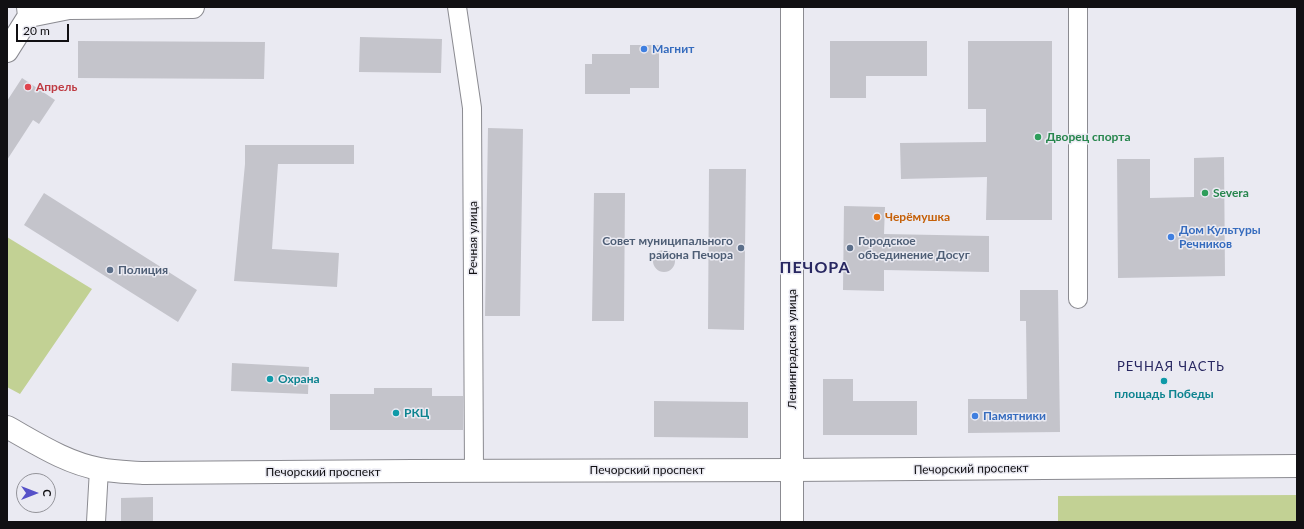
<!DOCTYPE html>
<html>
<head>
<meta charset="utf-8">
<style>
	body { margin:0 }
	#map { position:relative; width:1304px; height:529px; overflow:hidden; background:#eaeaf2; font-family:Lato,sans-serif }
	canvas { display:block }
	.frame { position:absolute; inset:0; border:8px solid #111013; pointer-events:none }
	.north { position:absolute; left:16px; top:473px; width:40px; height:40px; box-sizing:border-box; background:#eaeaf2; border:1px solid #939399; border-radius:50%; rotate:90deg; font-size:11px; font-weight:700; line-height:16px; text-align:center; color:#111013 }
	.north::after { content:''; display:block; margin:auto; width:14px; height:18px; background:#5651c8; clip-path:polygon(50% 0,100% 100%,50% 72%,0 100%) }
	.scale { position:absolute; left:16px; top:24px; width:53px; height:18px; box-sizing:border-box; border:2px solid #111013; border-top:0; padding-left:5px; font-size:12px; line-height:14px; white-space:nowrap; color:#111013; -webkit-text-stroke:3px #eaeaf2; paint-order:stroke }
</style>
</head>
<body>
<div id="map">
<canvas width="1304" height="529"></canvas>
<div class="frame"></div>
<div class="north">С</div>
<div class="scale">20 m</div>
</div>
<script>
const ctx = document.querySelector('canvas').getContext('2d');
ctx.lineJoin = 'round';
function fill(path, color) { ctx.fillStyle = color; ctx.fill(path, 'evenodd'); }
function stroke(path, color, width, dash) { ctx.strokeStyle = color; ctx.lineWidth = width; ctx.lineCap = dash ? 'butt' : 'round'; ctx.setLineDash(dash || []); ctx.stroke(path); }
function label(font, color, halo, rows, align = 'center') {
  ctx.font = font + ' Lato,sans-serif'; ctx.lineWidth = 3; ctx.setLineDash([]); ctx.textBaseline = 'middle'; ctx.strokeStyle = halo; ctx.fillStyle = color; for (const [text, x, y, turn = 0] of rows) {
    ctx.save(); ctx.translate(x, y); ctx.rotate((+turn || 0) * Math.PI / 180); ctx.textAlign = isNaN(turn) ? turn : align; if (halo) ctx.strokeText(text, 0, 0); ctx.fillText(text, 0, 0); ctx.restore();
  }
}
const green = new Path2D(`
	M7,237L92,289L20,394L7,387Z
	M1297,495V522H1058V496Z`);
const building = new Path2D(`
	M360,37L442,39L441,73L359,72Z
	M78,41L265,42L264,79L78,78Z
	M830,41H927V76H866V98H830Z
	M968,41H1052V220H986L987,177L901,179L900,143L986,142V109H968Z
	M630,45H659V88H630V94H585V64H592V54H630Z
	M22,78L55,100L39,124L33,120L7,160V101Z
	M488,128L523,129L520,316H485Z
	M245,145H354V164H278L272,249L339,253L337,287L234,281L245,164Z
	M1224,157L1225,276L1118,278L1117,159H1150V198L1194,197V158Z
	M709,169H746L744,330L708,329Z
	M44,193L197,290L178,322L24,225Z
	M594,193H625L624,321H592Z
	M844,206L885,207L884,234L989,236V272L884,270V291L843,290Z
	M653 261a11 11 0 1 1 22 0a11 11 0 1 1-22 0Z
	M1020,290H1058L1060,432L968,433V399H1027L1026,321H1020Z
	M232,363L309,367L308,394L231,391Z
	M823,379H853V401H917V435H823Z
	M374,388H432V396H463V430H330V394H374Z
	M654,401L748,402V438L654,437Z
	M153,497V522H121V498Z`);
const minor = new Path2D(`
	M457,7L472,108L474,471
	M1078,7V299
	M96,522L99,469`);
const tertiary = new Path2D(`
	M792,7V522
	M7,51L29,16L28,7`);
const secondary = new Path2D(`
	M29,16L69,8L193,7
	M7,427C36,443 66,463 100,469C114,472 129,472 143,473L413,471L792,470L1297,466`);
const markers = [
	[644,49,4,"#3f7fe0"],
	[28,87,4,"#e0444e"],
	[1038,137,4,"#2e9e5b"],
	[1205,193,4,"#2e9e5b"],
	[877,217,4,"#e8710a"],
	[1171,237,4,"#3f7fe0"],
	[741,248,4,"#5c6f8a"],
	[850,248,4,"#5c6f8a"],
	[110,270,4,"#5c6f8a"],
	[270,379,4,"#0f9aa8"],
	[1164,381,4,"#0f9aa8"],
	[396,413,4,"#0f9aa8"],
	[975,416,4,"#3f7fe0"]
];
const shopNames = [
	["Магнит",652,49],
	["Дом Культуры",1179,230],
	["Речников",1179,244],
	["Памятники",983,416]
];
const healthNames = [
	["Апрель",36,87]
];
const leisureNames = [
	["Дворец спорта",1046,137],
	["Severa",1213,193]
];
const foodNames = [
	["Черёмушка",885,217]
];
const streetNames = [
	["Речная улица",473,238,-90],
	["Ленинградская улица",792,349,-90],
	["Печорский проспект",971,469,-1],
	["Печорский проспект",647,470],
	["Печорский проспект",323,472]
];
const serviceNames = [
	["Совет муниципального",733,241,"right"],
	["района Печора",733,255,"right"],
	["Городское",858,241],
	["объединение Досуг",858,255],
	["Полиция",118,270]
];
const cultureNames = [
	["Охрана",278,379],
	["площадь Победы",1164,394,"center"],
	["РКЦ",404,413]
];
const neighbourhoodNames = [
	["РЕЧНАЯ ЧАСТЬ",1171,367]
];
const districtNames = [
	["ПЕЧОРА",815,268]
];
fill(green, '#c2d194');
fill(building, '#c4c4cb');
stroke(minor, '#8b8b91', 20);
stroke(tertiary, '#8b8b91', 24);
stroke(secondary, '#8b8b91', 24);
stroke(minor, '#fff', 18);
stroke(tertiary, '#fff', 22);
stroke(secondary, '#fff', 22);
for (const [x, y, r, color] of markers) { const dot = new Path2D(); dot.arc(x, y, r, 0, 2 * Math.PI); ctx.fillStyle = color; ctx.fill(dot); stroke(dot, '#eaeaf2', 1.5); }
label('bold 12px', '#366cbe', '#eaeaf2', shopNames, 'left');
label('bold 12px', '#be3a42', '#eaeaf2', healthNames, 'left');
label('bold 12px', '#27864d', '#eaeaf2', leisureNames, 'left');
label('bold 12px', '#c56008', '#eaeaf2', foodNames, 'left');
label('12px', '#111013', '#eaeaf2', streetNames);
label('bold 12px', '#4e5e75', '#eaeaf2', serviceNames, 'left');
label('bold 12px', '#0d838f', '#eaeaf2', cultureNames, 'left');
ctx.letterSpacing = '1px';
label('13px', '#282761', '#eaeaf2', neighbourhoodNames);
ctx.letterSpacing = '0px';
ctx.letterSpacing = '1px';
label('bold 16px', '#282761', '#eaeaf2', districtNames);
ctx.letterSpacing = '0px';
</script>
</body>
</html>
